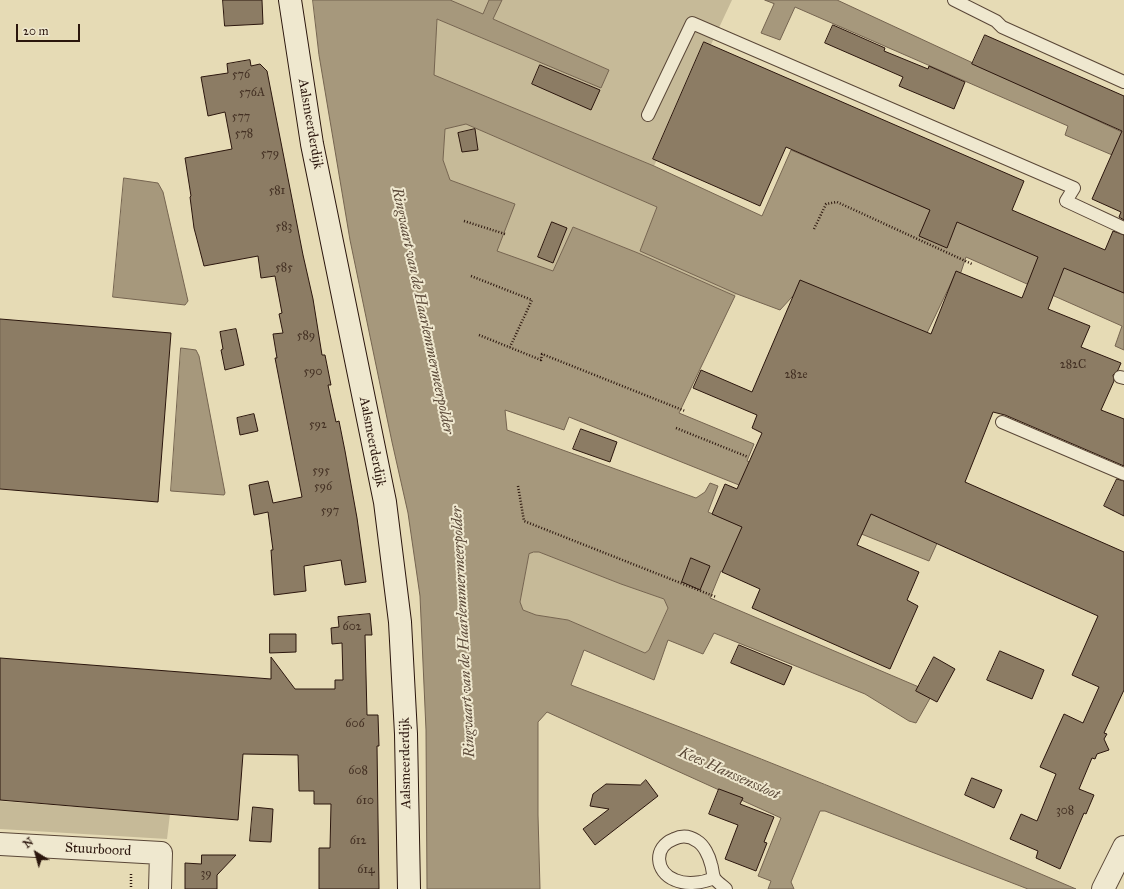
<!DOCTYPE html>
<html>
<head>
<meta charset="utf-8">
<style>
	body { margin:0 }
	#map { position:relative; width:1124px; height:889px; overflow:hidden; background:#e6dbb5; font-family:"IM FELL Great Primer",serif }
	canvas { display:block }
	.north { position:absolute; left:16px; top:833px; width:40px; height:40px; -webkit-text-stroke:3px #efe8cf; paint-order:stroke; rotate:323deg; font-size:11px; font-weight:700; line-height:16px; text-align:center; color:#2b160d }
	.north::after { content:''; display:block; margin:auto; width:14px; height:18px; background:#2b160d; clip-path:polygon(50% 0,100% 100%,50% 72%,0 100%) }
	.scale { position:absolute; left:16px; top:24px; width:64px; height:18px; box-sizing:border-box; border:2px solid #2b160d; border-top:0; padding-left:5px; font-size:12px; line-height:14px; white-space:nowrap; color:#2b160d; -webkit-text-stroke:3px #efe8cf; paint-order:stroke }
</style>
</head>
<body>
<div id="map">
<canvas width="1124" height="889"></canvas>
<div class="north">N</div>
<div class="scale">20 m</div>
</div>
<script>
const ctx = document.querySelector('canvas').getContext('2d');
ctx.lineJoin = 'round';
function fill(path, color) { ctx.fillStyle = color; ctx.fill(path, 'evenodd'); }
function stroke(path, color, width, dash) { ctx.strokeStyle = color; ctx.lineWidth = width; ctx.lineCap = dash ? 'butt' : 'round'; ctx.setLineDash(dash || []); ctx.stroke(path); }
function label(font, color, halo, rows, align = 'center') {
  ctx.font = font + ' "IM FELL Great Primer",serif'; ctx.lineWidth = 4; ctx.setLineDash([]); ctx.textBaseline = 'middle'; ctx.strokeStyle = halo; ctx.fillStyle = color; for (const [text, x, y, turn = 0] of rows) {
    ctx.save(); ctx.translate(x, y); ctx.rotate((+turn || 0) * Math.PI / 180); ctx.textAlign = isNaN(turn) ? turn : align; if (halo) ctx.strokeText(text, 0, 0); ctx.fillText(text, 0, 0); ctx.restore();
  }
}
const green = new Path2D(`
	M450,0H489L483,15Z
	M502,0H732L654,166L433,75L437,19L601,88L609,70L493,19Z
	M466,124L657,207L640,251L737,294L735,296L638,253L573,227L553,271L496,251L515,204L450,180L443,160L445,128Z
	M534,552H539L621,584L664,599L668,607L649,650L645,653L568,620L536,615L523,610L520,602L529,554Z
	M0,801L170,814L167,839L0,829Z`);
const water = new Path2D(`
	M313,0H450L483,14L489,0H502L493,19L609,70L601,88L437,19L434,75L654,166L762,216L791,150L1124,293V350L1115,346L1122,326L966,257L959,278L954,277L925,337L803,285L780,310L737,294L640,251L657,207L466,124L445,129L443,160L450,180L515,204L497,251L553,271L573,227L638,253L735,296L679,413L754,444L747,461L762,466L938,541L929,561L569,417L564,430L505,410L507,430L696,498L705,492L710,483L718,486L708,512L771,539L751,582L721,571L710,598L933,693L916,723L909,721L865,694L714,633L703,654L668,640L654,680L584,650L571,685C741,750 909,817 1076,889H1028L825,811H820L791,882L794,889H768L771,881L758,876L781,818L547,712L538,722V815L540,889H427L426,730L420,596L408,513L392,442L350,240L319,55ZM534,552H539L621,584L664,599L668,608L649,650L645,653L568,620L536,615L523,610L520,602L529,554Z
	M765,0H837L1124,133V160L1065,135L1068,126L795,7L780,40L761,33L774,4Z
	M124,178L158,183L163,192L188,301L185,305L113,297Z
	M181,348L196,350L199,356L225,493L224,495L171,491Z`);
const building = new Path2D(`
	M223,0H262L263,24L225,26Z
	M833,25L885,48L884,51L928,69L929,66L965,82L954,109L899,86L903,77L825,43Z
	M985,35L1124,96V220L1119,217L1121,212L1092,199L1122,131L972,64Z
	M704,42L1024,181L1012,210L1105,250L1113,231L1124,235V293L1064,268L1048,309L1090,326L1081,347L1121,363L1118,370L1113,375L1114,381L1101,410L1124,419V466L1005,415L993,412L965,482L1124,552V690L1104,733L1107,734L1104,739L1109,750L1097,754L1095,759L1092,758L1079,789L1094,795L1086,814L1084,813L1060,869L1036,858L1038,851L1010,839L1021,814L1037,821L1056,774L1040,767L1064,714L1083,723L1099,687L1072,675L1098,616L871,514L857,545L919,572L907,600L918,606L890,669L752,608L760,589L722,572L742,527L712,514L725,484L737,489L762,433L752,428L757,415L693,388L701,370L752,392L800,280L931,334L956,271L1022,298L1038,257L957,222L947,248L919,236L930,210L786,147L760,206L653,159Z
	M250,60L251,66L260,64L267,71L303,255L313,299L322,355H325L331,385H328L336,422L339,421L345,451L357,518L366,582L345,585L341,560L304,566L306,591L274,595L271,550H273L268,512L254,515L249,485L268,481L273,503L302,497L275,358H277L273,334L283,333L279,314L282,313L275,276L261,278L258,256L204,266L194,228L190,197L191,196L185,158L232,149L225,112L208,116L201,77L228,73L227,64Z
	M540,65L600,90L591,110L532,84Z
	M475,129L478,150L462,152L458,133Z
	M552,222L567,228L553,263L538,257Z
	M0,319L171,333L158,502L0,489Z
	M236,329L244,365L225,370L221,350L223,349L220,332Z
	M254,414L258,431L240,435L237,418Z
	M581,429L617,442L610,462L573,449Z
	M1117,479L1124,481V516L1104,506Z
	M691,558L710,566L700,590L682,582Z
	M370,614L372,635H365L367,715H378L379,746H377L379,889H319V848H330L331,804H314V791H299L298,755L243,754L238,820L0,800V658L271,679V657L295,689H335V680H343L342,643L332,644L331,628L339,627L338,617Z
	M270,634H296V652L270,653Z
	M739,645L792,667L784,685L731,663Z
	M1000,651L1044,670L1032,699L987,680Z
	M934,657L955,669L937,702L916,691Z
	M972,778L1002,790L994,808L965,795Z
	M646,780L658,796L595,845L583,829L609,809L590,806L593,794L606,784L640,785Z
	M719,789L743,798L740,804L774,817L764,842L767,843L756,871L725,859L738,825L709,814Z
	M253,807L273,809L271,842L250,841Z
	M202,855H236L217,875V889H185V863L201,864Z`);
const path = new Path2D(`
	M464,221L505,234
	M814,229L826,204L837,202L972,264
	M471,276L532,300L510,347
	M479,335L541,360L542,354L685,411
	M676,428L748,457
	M518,486L524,521L716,597
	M131,874V889`);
const lane = new Path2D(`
	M954,0L996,21L1002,27L1124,82
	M648,115L692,23L1074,188L1066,201L1124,228
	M1120,377L1124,378
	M1002,422L1124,474
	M714,878C703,883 686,885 675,880C655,872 653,847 674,839C682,835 690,836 697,841C704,845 709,856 711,864C713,869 712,875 715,879C718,883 723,886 726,889`);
const street = new Path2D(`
	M0,844L161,853L160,889
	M1103,889L1124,847`);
const secondary = new Path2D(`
	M290,0L312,144L385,502L400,622L406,734L409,889`);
const numberNames = [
	["576",241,75],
	["576A",252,93],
	["577",241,117],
	["578",244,134],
	["579",270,154],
	["581",277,191],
	["583",284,227],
	["585",284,268],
	["589",306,336],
	["282C",1073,365],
	["590",313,372],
	["282e",796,375],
	["592",318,425],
	["595",321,471],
	["596",323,487],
	["597",330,511],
	["602",352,627],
	["606",355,724],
	["608",358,771],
	["610",365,801],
	["308",1065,811],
	["612",358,841],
	["614",366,870],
	["39",206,874]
];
const streetNames = [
	["Aalsmeerderdijk",310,124,80],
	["Aalsmeerderdijk",372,442,79],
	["Aalsmeerderdijk",406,763,-91],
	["Stuurboord",98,850,3]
];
const waterNames = [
	["Ringvaart van de Haarlemmermeerpolder",422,311,78],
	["Ringvaart van de Haarlemmermeerpolder",464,632,-93],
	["Kees Hanssenssloot",729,774,24]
];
fill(green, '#c6ba98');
fill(water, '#a6987c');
stroke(water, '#756450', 1);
fill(building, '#8c7c64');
stroke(building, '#2b160d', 1);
stroke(lane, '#5a4737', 14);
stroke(street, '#5a4737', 24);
stroke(secondary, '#2b160d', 24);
stroke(path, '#2b160d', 2.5, [1, 2]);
stroke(lane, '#efe8cf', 12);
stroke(street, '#efe8cf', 22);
stroke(secondary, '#efe8cf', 22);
label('12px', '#433023', null, numberNames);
label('14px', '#2b160d', '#efe8cf', streetNames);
label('italic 15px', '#5c4a39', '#efe8cf', waterNames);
</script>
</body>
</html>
